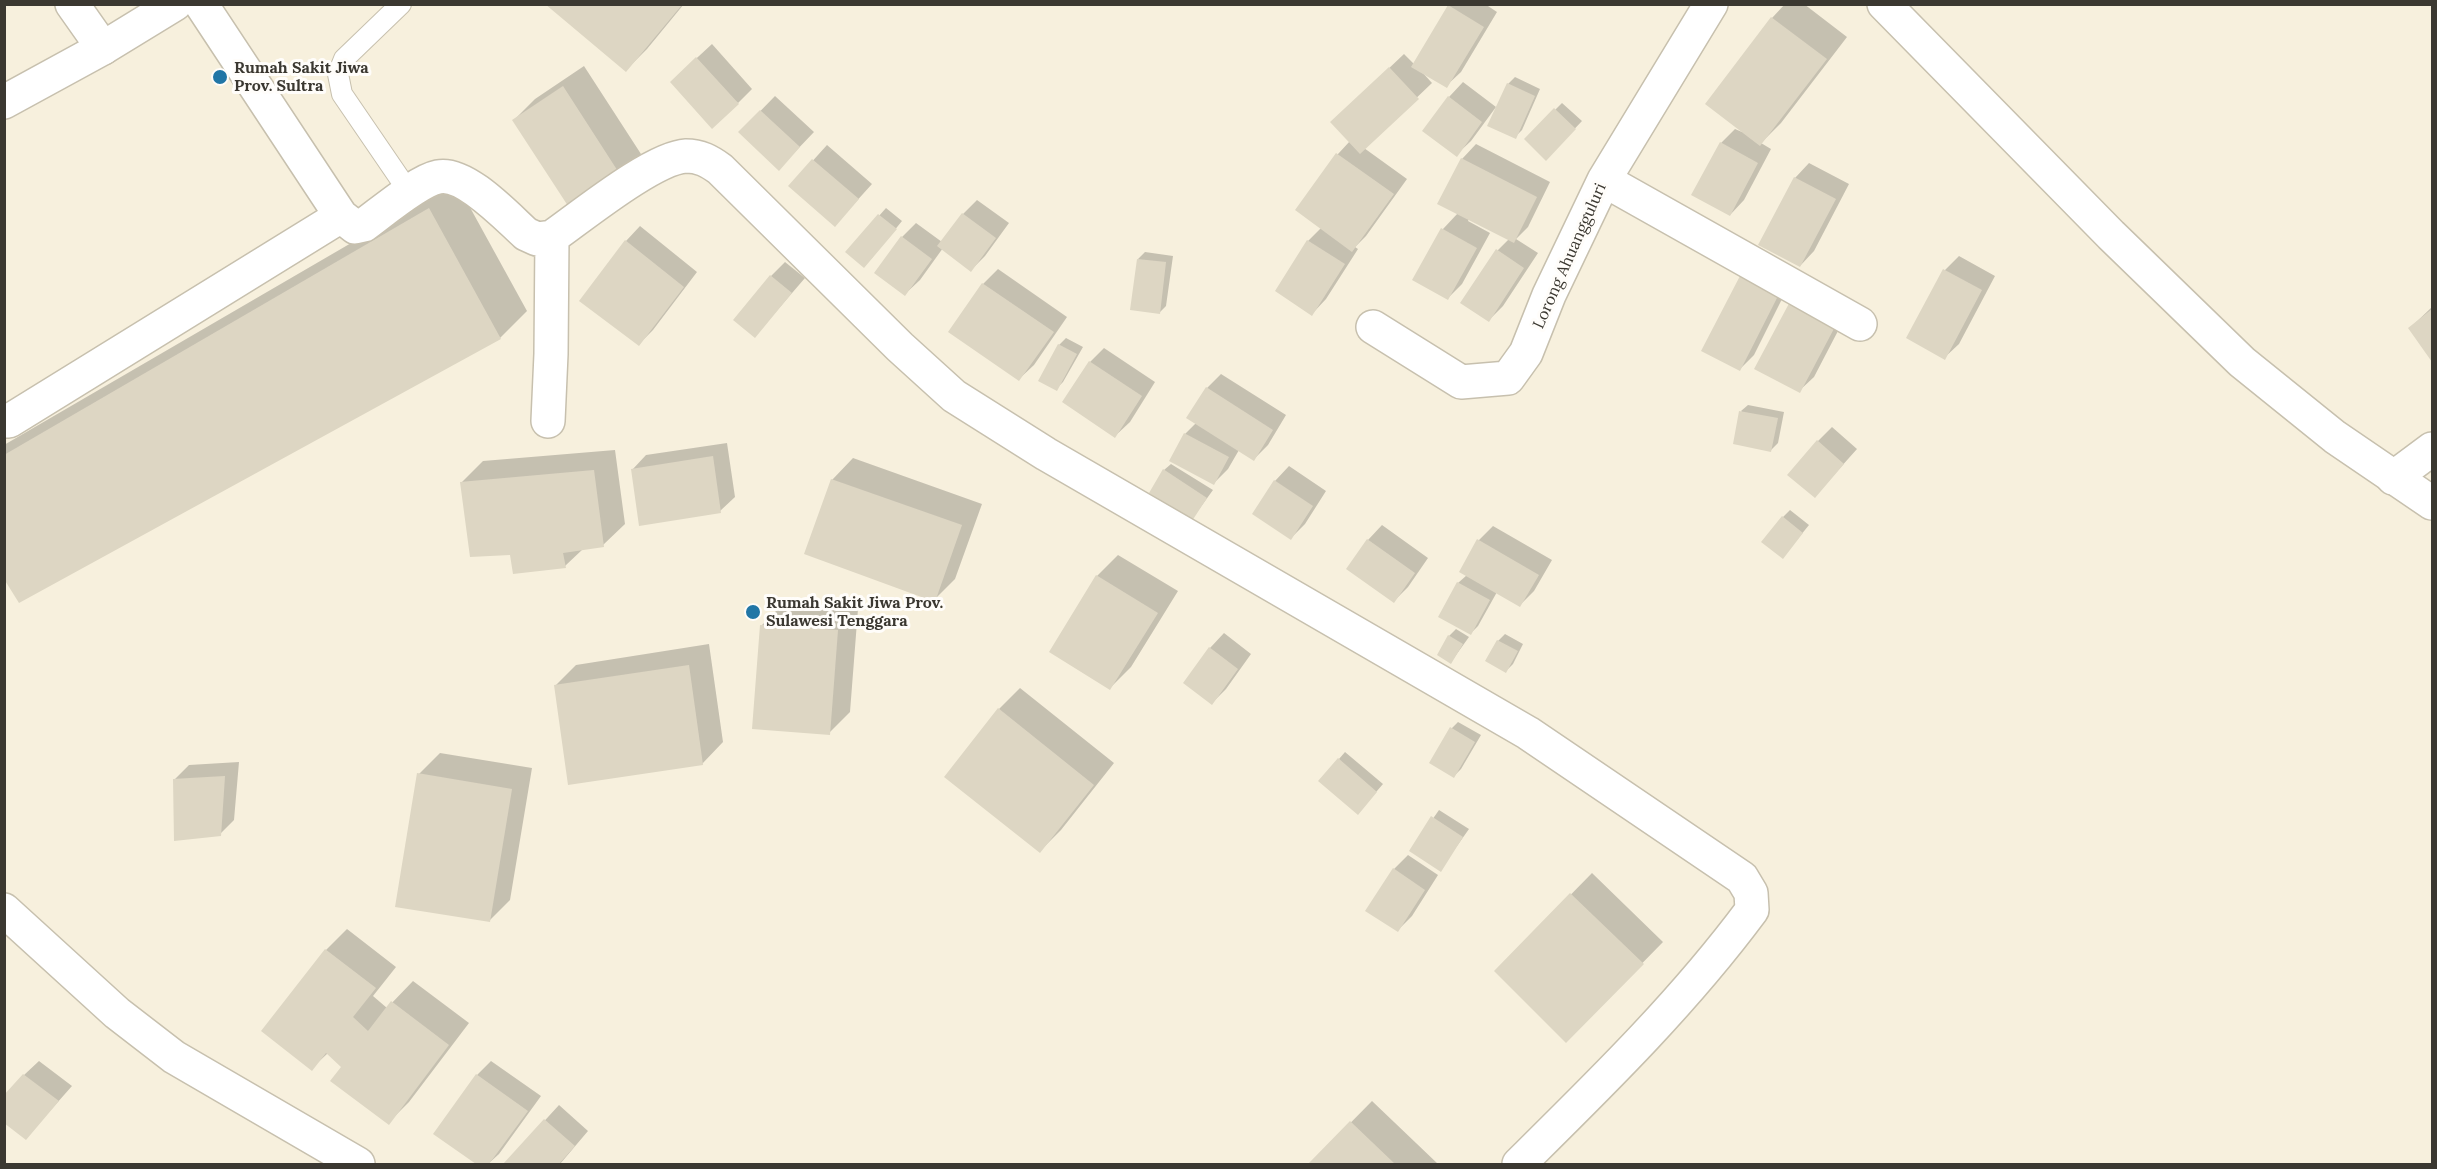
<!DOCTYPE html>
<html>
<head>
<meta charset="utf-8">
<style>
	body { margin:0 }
	#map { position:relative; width:2437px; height:1169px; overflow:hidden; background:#f7f0dd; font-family:Lora,serif }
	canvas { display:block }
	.frame { position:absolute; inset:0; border:6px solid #3b3831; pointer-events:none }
</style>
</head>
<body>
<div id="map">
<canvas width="2437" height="1169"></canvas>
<div class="frame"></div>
</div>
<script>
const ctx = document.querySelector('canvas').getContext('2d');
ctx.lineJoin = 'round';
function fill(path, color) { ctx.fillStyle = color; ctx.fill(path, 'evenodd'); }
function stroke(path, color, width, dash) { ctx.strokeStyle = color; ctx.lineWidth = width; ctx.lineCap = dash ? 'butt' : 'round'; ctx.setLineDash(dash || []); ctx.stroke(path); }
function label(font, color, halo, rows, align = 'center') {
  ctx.font = font + ' Lora,serif'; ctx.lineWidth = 6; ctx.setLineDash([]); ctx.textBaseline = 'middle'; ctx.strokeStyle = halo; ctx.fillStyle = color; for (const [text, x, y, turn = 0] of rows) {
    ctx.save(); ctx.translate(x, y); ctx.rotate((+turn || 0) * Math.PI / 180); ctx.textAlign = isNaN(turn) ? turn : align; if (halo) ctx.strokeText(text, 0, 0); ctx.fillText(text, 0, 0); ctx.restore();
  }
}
const shadow = new Path2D(`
	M547,4H684L647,49L626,70Z
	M1451,4H1485L1497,12L1461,72L1446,86L1422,72L1432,83L1364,148L1407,179L1366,236L1355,247L1358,249L1326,299L1312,314L1308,241L1321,228L1297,210L1338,154L1350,141L1347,108L1404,54L1414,64Z
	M1785,4H1804L1847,37L1781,123L1761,143L1771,149L1744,200L1730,215L1721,143L1735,129L1742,132L1743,131L1707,104L1772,18Z
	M712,44L752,89L738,103L686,68Z
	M584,66L641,154L620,175L514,120L535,99Z
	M1515,77L1540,89L1522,130L1515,137L1508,84Z
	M1463,82L1496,107L1471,141L1456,155L1449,97Z
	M775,96L814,132L793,154L740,132Z
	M1562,103L1582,121L1546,159L1526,139Z
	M1476,144L1550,182L1528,227L1516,239L1538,253L1503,306L1489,320L1498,250L1509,239L1469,219L1468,221L1490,233L1462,284L1448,298L1414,279L1443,229L1458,213L1462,159Z
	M827,145L872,184L835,225L790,186Z
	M1809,163L1849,184L1814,251L1800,266L1795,178Z
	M456,182L527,311L500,338L4,577V445Z
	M977,200L1009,223L985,256L971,270L943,248L920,280L905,294L902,237L916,223L942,242L963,214Z
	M886,208L902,221L871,259L847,252Z
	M640,226L697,272L653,330L639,344L581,301L626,241Z
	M1145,252L1173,256L1166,306L1159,313L1138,259Z
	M1959,256L1995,276L1959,344L1944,358L1945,270Z
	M785,262L805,278L755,336L771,276Z
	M998,269L1067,317L1034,365L1019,379L950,332L983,284Z
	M1792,279L1754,355L1740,369L1703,351Z
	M1794,297L1851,306L1814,377L1799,391Z
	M2432,307V359L2410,328Z
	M1066,338L1083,347L1063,382L1056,389L1059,345Z
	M1104,348L1155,382L1130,422L1115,436L1090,362Z
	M1221,374L1286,415L1268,445L1254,459L1239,450L1228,469L1214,483L1185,434L1196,423L1207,388Z
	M1748,405L1784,412L1778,443L1771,450L1741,411Z
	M1832,427L1857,449L1815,496L1818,441Z
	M727,443L735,497L720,511L632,470L646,455Z
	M615,450L625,524L603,545L583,549L565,566L512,553L462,482L483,461Z
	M853,458L982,504L955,579L934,600L832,480Z
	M1171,464L1213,490L1192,519L1164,470Z
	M1289,466L1326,491L1305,524L1291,538L1254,513L1275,481Z
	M1790,510L1809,525L1783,557V517Z
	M1382,525L1428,558L1408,587L1394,601L1348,569L1368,540Z
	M1493,526L1552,560L1534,591L1520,605L1497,592L1478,626L1471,633L1458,583L1467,575L1479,540Z
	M1118,555L1178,591L1131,667L1110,688L1097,576Z
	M783,604L858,609L850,712L829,733L762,625Z
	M1456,629L1469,637L1451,662L1449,636Z
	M1224,633L1251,654L1226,689L1212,703L1185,683L1210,648Z
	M1505,634L1523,644L1513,664L1506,671L1498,641Z
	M709,644L723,742L702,764L555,686L576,665Z
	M1020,688L1114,763L1061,830L1040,851L999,709Z
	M1458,722L1481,735L1461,769L1454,776L1452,728Z
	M1345,752L1383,784L1364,806L1339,759Z
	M440,753L532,768L510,900L489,921L419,774Z
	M239,762L234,820L220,834L175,779L189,765Z
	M1439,810L1469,829L1440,870L1411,850Z
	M1408,855L1438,875L1412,916L1398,930L1394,869Z
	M1592,873L1663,942L1566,1041L1496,971Z
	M347,929L396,967L373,996L387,1008L413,981L469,1023L409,1102L388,1123L343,1067L328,1053L311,1069L263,1031L326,950Z
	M39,1061L72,1086L26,1138L24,1075Z
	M491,1061L541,1096L499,1154L488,1164H479L435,1134L477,1075Z
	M1372,1101L1438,1164H1310Z
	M559,1105L588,1131L560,1164H505Z`);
const building = new Path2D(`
	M545,4H679L681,6L626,72Z
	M1448,5L1484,27L1447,88L1411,67Z
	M1771,17L1827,59L1760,146L1705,104Z
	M696,57L739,104L712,129L670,82Z
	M1389,67L1419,99L1360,154L1330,122Z
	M1507,83L1535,96L1516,139L1487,126Z
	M563,86L621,176L570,209L512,120Z
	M1448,96L1482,122L1457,157L1422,131Z
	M1554,108L1576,129L1546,161L1524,139Z
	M760,110L800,147L779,171L738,132Z
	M1720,142L1758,163L1730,216L1691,195Z
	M1336,153L1394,194L1352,252L1295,210Z
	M1461,158L1537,197L1514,243L1437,204Z
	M812,159L859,199L835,227L788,186Z
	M1794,177L1836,199L1800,267L1758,245Z
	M429,208L501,339L19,603L4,579V455Z
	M962,213L996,238L971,272L937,246Z
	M878,214L897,229L864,268L845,252Z
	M1441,228L1477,248L1448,300L1412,280Z
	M901,236L932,259L905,296L874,273Z
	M625,240L684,287L639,346L579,301Z
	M1307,240L1345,264L1312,316L1275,291Z
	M1496,249L1524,268L1489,322L1460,303Z
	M1137,259L1166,262L1160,314L1130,310Z
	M1943,269L1982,290L1945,360L1906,338Z
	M1741,274L1779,294L1740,371L1701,351Z
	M770,275L792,293L755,338L733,320Z
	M982,283L1054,332L1019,381L948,332Z
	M1793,296L1838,321L1800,393L1754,369Z
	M2432,309V362L2408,328Z
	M1058,344L1077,354L1057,391L1038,381Z
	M1089,361L1142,396L1115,438L1062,402Z
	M1206,387L1273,430L1254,461L1186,418Z
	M1739,411L1778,418L1771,452L1733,444Z
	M1184,433L1229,457L1214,485L1169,461Z
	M1817,440L1844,464L1815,498L1787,475Z
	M713,456L721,513L639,526L631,469Z
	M1163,469L1207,498L1192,521L1149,493Z
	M594,470L604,547L563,553L566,568L513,574L510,555L470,557L460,482Z
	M831,479L962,525L935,602L804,554Z
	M1274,480L1313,506L1291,540L1252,514Z
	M1782,516L1803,533L1783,559L1761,542Z
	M1367,539L1415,573L1394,603L1346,569Z
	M1477,539L1539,575L1520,607L1459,572Z
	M1096,575L1158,613L1110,690L1049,652Z
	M1457,582L1490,600L1471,635L1438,617Z
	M760,625L838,630L830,735L752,729Z
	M1448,635L1463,644L1451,664L1437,655Z
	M1497,640L1518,651L1506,673L1485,661Z
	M1209,647L1238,669L1212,705L1183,683Z
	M689,665L703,765L568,785L554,685Z
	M998,708L1094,785L1040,853L944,777Z
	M1450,727L1475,742L1454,778L1429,763Z
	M1338,758L1377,792L1358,815L1318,781Z
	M417,773L512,789L490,922L395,907Z
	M225,776L221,836L174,841L173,779Z
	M1431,816L1463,837L1441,872L1409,851Z
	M1393,868L1425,890L1398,932L1365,911Z
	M1570,893L1644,964L1566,1043L1494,971Z
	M325,949L376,988L353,1017L368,1031L391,1001L449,1045L389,1125L330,1081L341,1067L326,1053L312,1071L261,1031Z
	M23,1074L59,1101L26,1140L4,1123V1095Z
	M476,1074L528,1111L489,1164H476L433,1134Z
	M544,1119L575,1146L559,1164H503Z
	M1350,1121L1395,1164H1308Z`);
const lane = new Path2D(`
	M401,4L344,59L338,74L342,94L409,192`);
const street = new Path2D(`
	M72,4L103,48
	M201,4L341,216L355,227L364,225C382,212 418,181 438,177C465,171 507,217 526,234L537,239L552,237C582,216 653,158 686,156C700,156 709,161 720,169L900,347L954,396L1046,454L1528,733L1742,878L1751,893L1752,910C1683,1003 1601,1083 1519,1164
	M1604,180L1860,324
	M1373,327L1461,382L1508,378L1526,353L1549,295L1604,180L1711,4
	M4,421H9L341,216
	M548,421L551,354L552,237
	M2393,478L2432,449
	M4,910L117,1013L174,1057L358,1164`);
const secondary = new Path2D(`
	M1884,4L2111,235L2242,362L2335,437L2432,503
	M4,102L103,48L175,4`);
const markers = [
	[220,77,8,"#2176a6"],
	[753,612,8,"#2176a6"]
];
const poiNames = [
	["Rumah Sakit Jiwa",234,68],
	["Prov. Sultra",234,86],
	["Rumah Sakit Jiwa Prov.",766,603],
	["Sulawesi Tenggara",766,621]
];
const streetNames = [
	["Lorong Ahuangguluri",1570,256,-66]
];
fill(shadow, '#0003');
fill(building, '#ddd6c3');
stroke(lane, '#c7c0ae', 22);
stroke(street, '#c7c0ae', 36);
stroke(secondary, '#c7c0ae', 36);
stroke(lane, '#fff', 20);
stroke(street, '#fff', 33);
stroke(secondary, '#fff', 33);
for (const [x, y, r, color] of markers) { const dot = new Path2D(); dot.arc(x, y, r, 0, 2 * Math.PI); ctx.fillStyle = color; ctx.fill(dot); stroke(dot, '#fffdfa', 2); }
label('bold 16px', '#3b3831', '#fffdfa', poiNames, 'left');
label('16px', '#3b3831', '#fffdfa', streetNames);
</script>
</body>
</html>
